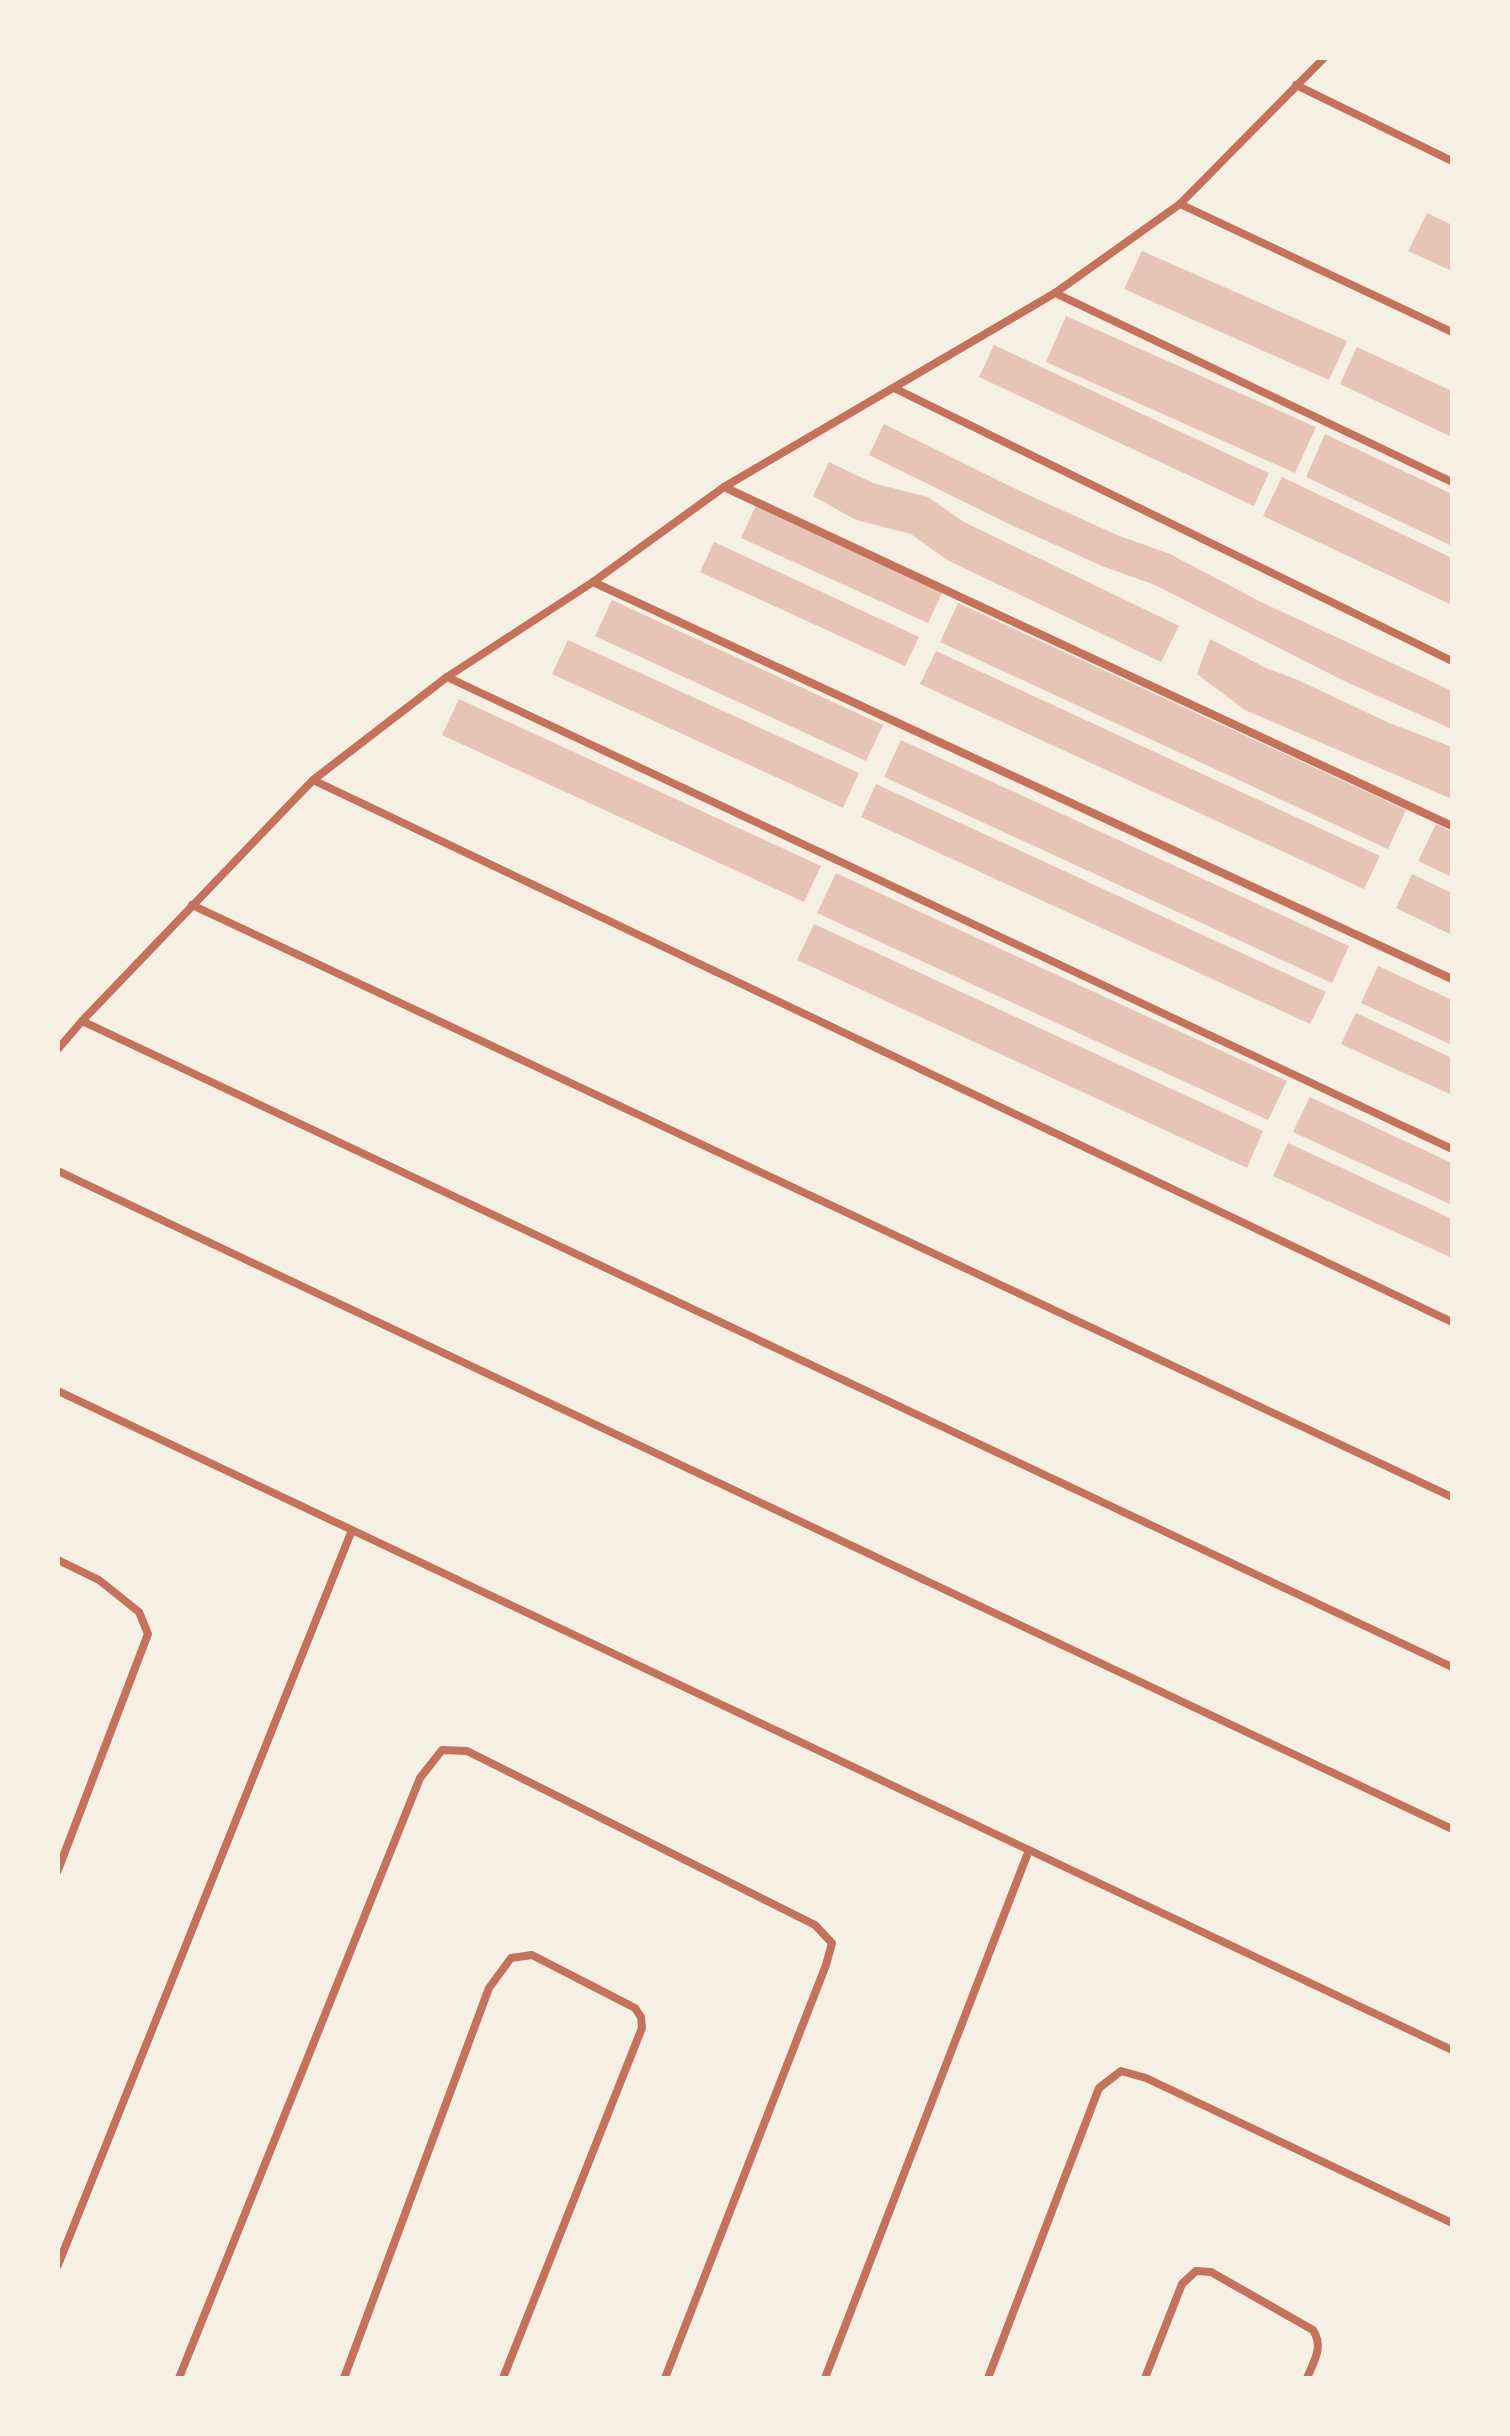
<!DOCTYPE html>
<html>
<head>
<meta charset="utf-8">
<style>
	body { margin:0 }
	#map { position:relative; width:1510px; height:2436px; overflow:hidden; background:#f6efe4; font-family:Jost,sans-serif }
	canvas { display:block }
	.frame { position:absolute; inset:0; border:60px solid #f6efe4; pointer-events:none }
</style>
</head>
<body>
<div id="map">
<canvas width="1510" height="2436"></canvas>
<div class="frame"></div>
</div>
<script>
const ctx = document.querySelector('canvas').getContext('2d');
ctx.lineJoin = 'round';
function fill(path, color) { ctx.fillStyle = color; ctx.fill(path, 'evenodd'); }
function stroke(path, color, width, dash) { ctx.strokeStyle = color; ctx.lineWidth = width; ctx.lineCap = dash ? 'butt' : 'round'; ctx.setLineDash(dash || []); ctx.stroke(path); }
const building = new Path2D(`
	M1427,213L1452,225V271L1408,251Z
	M1142,251L1347,341L1329,380L1124,289Z
	M1066,316L1316,427L1295,473L1046,362Z
	M994,345L1269,473L1254,506L979,377Z
	M1357,347L1452,391V437L1340,384Z
	M884,424L1022,492L1117,535L1170,554L1261,602L1452,691V729L1342,680L1155,585L1102,566L1007,523L869,455Z
	M1325,434L1452,494V546L1306,477Z
	M829,462L873,483L928,497L964,522L1179,626L1161,662L947,560L911,534L856,520L813,496Z
	M1282,477L1452,558V605L1263,516Z
	M757,503L944,589L928,623L741,538Z
	M714,542L919,637L905,666L700,572Z
	M612,600L883,725L866,761L595,636Z
	M958,603L1406,810L1388,849L940,642Z
	M1210,639L1266,668L1298,680L1387,722L1452,747V799L1245,710L1197,674Z
	M568,640L859,773L843,808L552,674Z
	M936,651L1380,856L1364,889L920,684Z
	M459,699L821,866L804,902L442,735Z
	M901,740L1349,946L1332,983L884,777Z
	M876,784L1326,992L1310,1024L861,817Z
	M1436,824L1452,832V877L1418,861Z
	M836,873L1287,1081L1268,1120L817,913Z
	M1412,874L1452,893V935L1396,908Z
	M814,924L1263,1131L1247,1168L797,960Z
	M1378,966L1452,1000V1045L1361,1003Z
	M1356,1013L1452,1058V1095L1341,1044Z
	M1310,1097L1452,1163V1205L1293,1132Z
	M1288,1143L1452,1219V1258L1273,1176Z`);
const minor = new Path2D(`
	M1296,85L1452,161
	M1180,204L1452,332
	M1055,293L1452,482
	M894,388L1452,661
	M724,487L1452,826
	M593,582L1452,979
	M447,677L1452,1149
	M313,780L1452,1322
	M192,905L1452,1497
	M82,1021L1452,1667
	M58,1049L82,1021L313,780L447,677L593,582L724,487L1055,293L1180,204L1324,58
	M58,1171L1452,1829
	M58,1391L1452,2050
	M58,1560L99,1580L139,1612L148,1634L58,1870
	M58,2265L352,1530
	M179,2378L420,1778L442,1750L467,1751L815,1925L832,1943L826,1965L665,2378
	M344,2378L489,1988L511,1958L532,1955L635,2008L641,2017L642,2028L503,2378
	M825,2378L1029,1850
	M988,2378L1099,2088L1121,2071L1146,2078L1452,2223
	M1145,2378L1182,2284L1196,2271L1211,2272L1313,2330C1324,2347 1314,2361 1307,2378`);
fill(building, '#e6c5b7');
stroke(minor, '#c5725c', 8);
</script>
</body>
</html>
